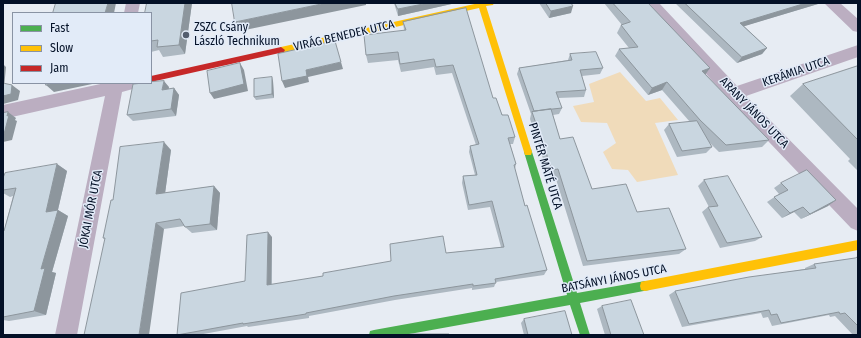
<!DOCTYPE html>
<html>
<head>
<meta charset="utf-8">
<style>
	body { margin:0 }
	#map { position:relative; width:861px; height:338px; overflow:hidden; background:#e7ecf3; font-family:"Fira Sans Condensed",sans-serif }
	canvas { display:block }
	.frame { position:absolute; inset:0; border:4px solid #031026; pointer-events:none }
	.legend { position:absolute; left:12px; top:12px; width:140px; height:72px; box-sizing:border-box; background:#e2ebf8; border:1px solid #8993a4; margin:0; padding:5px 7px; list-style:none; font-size:12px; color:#031026 }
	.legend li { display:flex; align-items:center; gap:8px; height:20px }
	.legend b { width:20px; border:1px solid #8993a4 }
</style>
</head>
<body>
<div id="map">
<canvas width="861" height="338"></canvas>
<div class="frame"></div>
<ul class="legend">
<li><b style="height:5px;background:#4caf50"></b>Fast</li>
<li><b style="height:5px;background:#ffc107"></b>Slow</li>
<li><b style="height:5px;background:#c62828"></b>Jam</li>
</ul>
</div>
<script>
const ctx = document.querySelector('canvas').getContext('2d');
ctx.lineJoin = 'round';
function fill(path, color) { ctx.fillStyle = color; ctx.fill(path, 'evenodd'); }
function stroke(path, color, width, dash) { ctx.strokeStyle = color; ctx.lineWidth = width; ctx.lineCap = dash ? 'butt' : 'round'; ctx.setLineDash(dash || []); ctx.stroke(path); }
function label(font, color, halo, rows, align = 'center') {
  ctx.font = font + ' "Fira Sans Condensed",sans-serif'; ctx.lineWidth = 3; ctx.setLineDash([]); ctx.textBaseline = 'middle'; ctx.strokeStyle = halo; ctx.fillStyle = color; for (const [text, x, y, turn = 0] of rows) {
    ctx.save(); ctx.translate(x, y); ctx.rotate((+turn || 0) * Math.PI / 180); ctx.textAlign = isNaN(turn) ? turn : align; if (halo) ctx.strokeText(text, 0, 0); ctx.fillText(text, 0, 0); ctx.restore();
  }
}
const green = new Path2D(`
	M620,72L646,101L660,98L678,120L655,123L678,175L637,182L628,170L612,169L603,152L616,143L607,123L581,122L573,106L594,102L589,84Z`);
const street = new Path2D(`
	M126,3H140L138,13H124Z
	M644,3H659L737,86L858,45V57L746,96L858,209V231L851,228L728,99Z
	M824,3H840L858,19V32L853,31Z
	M105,83H142L140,87L122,92L77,335H55L105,96L3,119V105Z`);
const fast = new Path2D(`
	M528,148L531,149L532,152L577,293L645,281L649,282L650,286L649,290L580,303L590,335H580L570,305L404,335H369L370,331L374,330L567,295L524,152L525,149Z`);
const slow = new Path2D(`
	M479,3H494L493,5L486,6L532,152L531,155H525L524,152L479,8L281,53L277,50L281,47Z
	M858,240V250L645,291L641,290L640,286L641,282L645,281Z`);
const jam = new Path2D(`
	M281,47L285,50L284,52L151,82V76Z`);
const wall = new Path2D(`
	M192,3L185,54L163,57L159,50L151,52V13Z
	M394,3H456L398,16Z
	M539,3H571V13L549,18Z
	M604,3H648L710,68L705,74L769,140L762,147L719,152L708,141L712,147L706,153L677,157L664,130L669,124L690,122L662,90L648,95L615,56L619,49L629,48L617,33L621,25H622Z
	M675,3H819L818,4L744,26L767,48L762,54L737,63Z
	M403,22L493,98L515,137L513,144H510L516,164L515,169L525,206L547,270L544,275L496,282L494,287L472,290V288L395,300L309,316V318L248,327L247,326L198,335H177L245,281L272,237V285L323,276L446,253L501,247L490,207L468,210L462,183L463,176L475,175L469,152L470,146L476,145L452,73L436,75L434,67L401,72L398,60L368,63L366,55L404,30Z
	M570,54L603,68L600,74L582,76L586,90L584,97L558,98L562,108L559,114L553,115L560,139L592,189L637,212L686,249L679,254L583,266L555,176L549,177L530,119L531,114L517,74L519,68L568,60Z
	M858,66V171L848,161L850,159L790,96L803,84Z
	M273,81L274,98L256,100L254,97Z
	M169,87V89L174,88L179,95L176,116L133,121L127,115Z
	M171,150L165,193L214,186L220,193L217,230L192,233L184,226L164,229L105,239L103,238L113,200Z
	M57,164L67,171L58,210L68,216L52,272L56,273L46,315L9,321L3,320V231H4L13,196L10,197L3,193V178Z
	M704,180L762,237L755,241L720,248L702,212L708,207H709L698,186Z
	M781,183L828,206L801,219L794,212L782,218L767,202L779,194L774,188Z
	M858,257V335H853L835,316L830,317L829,315L772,326L768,317L763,318L761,313L682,327L669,295L675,291L805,269V268L814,264L855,258Z
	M602,306L644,335H605L597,309Z
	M524,319L572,335H524L521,323Z`);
const shadedWall = new Path2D(`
	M108,3H116L114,13H105Z
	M185,3H192L185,54L179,45Z
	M326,3H366V5L240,31L235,22Z
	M428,3H456L398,16V9Z
	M806,3H819L818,4L735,29L740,23Z
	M573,6L571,13L549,18L551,11Z
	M767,48L762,54L737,63L742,57Z
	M341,62L343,69L308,77L309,82L285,88L282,81L306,70Z
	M240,63L244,70L248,91L214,99L210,93Z
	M3,64L6,67L4,88L3,87Z
	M710,68L705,75L702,71Z
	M272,77L273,81L274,98L272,94Z
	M164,81L169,87L167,96L162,90Z
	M667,82L662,90L648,95L652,88Z
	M54,83H97L54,92L46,85Z
	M12,85L20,91L18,100L3,104V96Z
	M174,88L179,95L176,116L171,109Z
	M8,112L16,118L15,120L17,121L12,140L3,142V135Z
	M164,142L171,150L164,201L156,194Z
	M57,164L67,171L56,218L46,212Z
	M214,186L220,193L217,230L210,224Z
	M836,200L828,206L801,219L810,214Z
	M803,207L794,212L782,218L790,213Z
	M58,210L68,216L52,272L56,273L46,315L34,311L41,269Z
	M156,223L164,229L149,335H139Z
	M268,232L272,237L271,289L267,285Z`);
const building = new Path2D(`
	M56,3H108L105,13H53Z
	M147,3H185L179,45L157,47L158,40L151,41V13H145Z
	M232,3H326L235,22Z
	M395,3H428L398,9Z
	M546,3H571L573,6L551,11Z
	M613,3H648L710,68L702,71L769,140L726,145L700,120L667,82L652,88L619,49L638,47L621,25L630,22Z
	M685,3H806L740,23L767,48L742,57Z
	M466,8L493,98H496L502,115H508L515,137L508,138L516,164L514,165L525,206L527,205L547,270L495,279L496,283L473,286V284L394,296L306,313V314L243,324V323L177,335L181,293L245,281L247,235L268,232L267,285L323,276V273L391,261L390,244L443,236L446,253L504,247L492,201L469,205L463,176L477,175L470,146L479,144L453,65L436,67L434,59L400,64L398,52L366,55L364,35L406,30L403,22Z
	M335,41L341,62L306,70L307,76L282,81L278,54Z
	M596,52L603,68L580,70L586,90L556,92L562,108L534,111L519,68L572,60L570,54Z
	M240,63L244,84L210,93L207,71Z
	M858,66V140L803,84Z
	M272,77V94L254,97V79Z
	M164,81L162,90L174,88L171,109L127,115L133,84L144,83H151V82Z
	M3,83L12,85L11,94L3,96Z
	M46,83H54L46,85Z
	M551,109L560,139L573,137L592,189L626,184L637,212L669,208L686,249L587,261L558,169L552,170L532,112Z
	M8,112L7,116L9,115L4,134L3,135V113Z
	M697,121L712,147L682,151L669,124Z
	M164,142L156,194L214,186L210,224L185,227L180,219L156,223L139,335H84L105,238H103L111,200H113L120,147Z
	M57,164L46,212L58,210L41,269L45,268L34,311L3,317V231H4L16,188L3,190V178L5,173Z
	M807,170L836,200L810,214L803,207L790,213L774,197L788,190L781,183Z
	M728,176L762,237L727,243L708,207L718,206L704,180Z
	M858,257V326L845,313L840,314L839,312L781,323L777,314L771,315L769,310L689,324L675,291L749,277L816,268L814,264L855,258Z
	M631,300L644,335H611L602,306Z
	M565,311L572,335H528L524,319Z
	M412,334H449V335H406Z`);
const markers = [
	[186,35,4,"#535d6e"]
];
const poiNames = [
	["ZSZC Csány",194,28],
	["László Technikum",194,42]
];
const streetNames = [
	["VIRÁG BENEDEK UTCA",344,36,-13],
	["KERÁMIA UTCA",796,72,-19],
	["ARANY JÁNOS UTCA",754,113,46],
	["PINTÉR MÁTÉ UTCA",545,166,73],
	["JÓKAI MÓR UTCA",91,209,-79],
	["BATSÁNYI JÁNOS UTCA",614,279,-11]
];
fill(green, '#f0dbba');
fill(street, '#bbaec1');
fill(fast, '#4caf50');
fill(slow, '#ffc107');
fill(jam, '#c62828');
fill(wall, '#adb8c1');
fill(shadedWall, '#8d969d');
fill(building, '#c9d6e0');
stroke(building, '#8d969d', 1);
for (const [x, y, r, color] of markers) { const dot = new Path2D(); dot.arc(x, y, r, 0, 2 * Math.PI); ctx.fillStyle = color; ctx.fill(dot); stroke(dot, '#e2ebf8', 1.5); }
label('12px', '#031026', '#e2ebf8', poiNames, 'left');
label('12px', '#031026', '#e2ebf8', streetNames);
</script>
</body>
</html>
